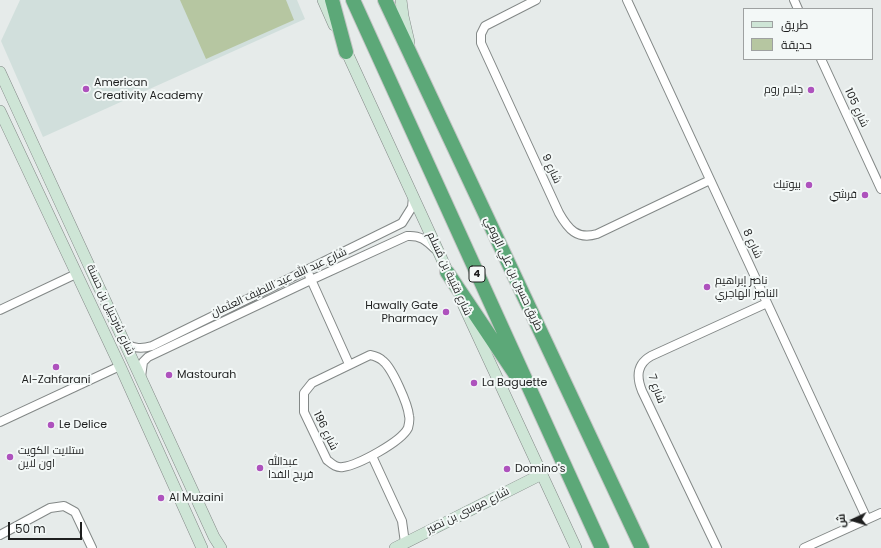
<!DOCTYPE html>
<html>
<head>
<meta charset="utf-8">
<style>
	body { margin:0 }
	#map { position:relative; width:881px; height:548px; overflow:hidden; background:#e6ebea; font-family:Poppins,Cairo,sans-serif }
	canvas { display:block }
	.legend { position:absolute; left:743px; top:8px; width:130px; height:52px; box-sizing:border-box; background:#f3f8f7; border:1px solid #9ea1a1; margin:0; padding:5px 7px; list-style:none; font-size:12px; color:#1e1f1f }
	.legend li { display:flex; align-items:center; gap:8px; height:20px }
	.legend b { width:20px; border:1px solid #9ea1a1 }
	.north { position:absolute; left:833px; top:500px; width:40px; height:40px; -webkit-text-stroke:3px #f3f8f7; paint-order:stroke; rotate:266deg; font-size:11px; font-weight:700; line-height:16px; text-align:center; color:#1e1f1f }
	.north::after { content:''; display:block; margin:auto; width:14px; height:18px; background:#1e1f1f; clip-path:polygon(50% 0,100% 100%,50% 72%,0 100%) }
	.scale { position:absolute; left:8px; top:522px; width:74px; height:18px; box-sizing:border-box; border:2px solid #1e1f1f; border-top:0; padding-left:5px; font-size:12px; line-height:14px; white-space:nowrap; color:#1e1f1f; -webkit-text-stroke:3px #f3f8f7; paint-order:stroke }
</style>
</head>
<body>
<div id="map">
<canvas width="881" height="548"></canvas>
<ul class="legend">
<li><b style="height:5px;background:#cee5d6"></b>طريق</li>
<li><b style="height:11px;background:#b6c6a1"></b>حديقة</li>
</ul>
<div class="north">ش</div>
<div class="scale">50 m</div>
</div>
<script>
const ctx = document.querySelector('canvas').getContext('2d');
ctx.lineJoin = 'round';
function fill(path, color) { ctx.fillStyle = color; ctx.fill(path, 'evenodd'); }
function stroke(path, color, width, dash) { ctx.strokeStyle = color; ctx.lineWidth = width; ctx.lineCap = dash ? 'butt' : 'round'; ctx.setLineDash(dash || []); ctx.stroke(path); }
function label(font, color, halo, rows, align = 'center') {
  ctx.font = font + ' Poppins,Cairo,sans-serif'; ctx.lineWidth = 4; ctx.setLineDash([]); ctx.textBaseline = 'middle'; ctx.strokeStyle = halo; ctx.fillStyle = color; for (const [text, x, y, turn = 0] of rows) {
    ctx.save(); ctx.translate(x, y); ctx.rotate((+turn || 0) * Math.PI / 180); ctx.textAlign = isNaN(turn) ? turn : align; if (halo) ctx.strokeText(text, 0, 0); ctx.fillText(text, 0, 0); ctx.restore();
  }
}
const built = new Path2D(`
	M20,0H297L305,19L43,137L1,41Z`);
const green = new Path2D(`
	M180,0H286L294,20L206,59Z`);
const street = new Path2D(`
	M536,0L485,26L481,34V43L559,213C568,229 577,240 597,234L710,180
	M627,0L867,519
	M794,0L798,9
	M821,59L881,189
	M309,275L349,364
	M0,310L76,274
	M125,343C134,349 142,349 152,346L402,223L412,207L413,197
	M370,355C375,356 379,357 383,361C392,368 408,404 409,416C410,419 409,424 408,428C401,442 358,465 343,467C336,468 332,464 327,460L304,412V393L312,383Z
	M141,377L143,362L148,357L311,280L407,236C420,235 426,240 435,249
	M0,422L120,366
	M372,456L402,521L405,543
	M0,535L50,508L64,506L75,512L92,548
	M717,548L642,391C636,376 637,364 651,356L767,303
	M804,548L881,513`);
const secondary = new Path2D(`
	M323,0L334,25
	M401,0L403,16L409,42
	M343,44L451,279
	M0,72L214,537L221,548
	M0,111L120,366L202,548
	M462,302L576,548
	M395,548L542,474`);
const highway = new Path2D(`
	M332,0L346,52
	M353,0L602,548
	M385,0L642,548
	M447,272L516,375`);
const markers = [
	[86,89,4,"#ae52bd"],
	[811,90,4,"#ae52bd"],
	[809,185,4,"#ae52bd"],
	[865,195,4,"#ae52bd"],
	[707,287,4,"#ae52bd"],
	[446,312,4,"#ae52bd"],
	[56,367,4,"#ae52bd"],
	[169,375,4,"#ae52bd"],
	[474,383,4,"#ae52bd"],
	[51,425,4,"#ae52bd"],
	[10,457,4,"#ae52bd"],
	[260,468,4,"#ae52bd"],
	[507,469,4,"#ae52bd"],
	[161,498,4,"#ae52bd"]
];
const shields = [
	[477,274,16]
];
const shieldNames = [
	["4",477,274]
];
const poiNames = [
	["American",94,83],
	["Creativity Academy",94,96],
	["جلام روم",803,90,"right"],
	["بيوتيك",801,185,"right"],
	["فرشي",857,195,"right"],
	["ناصر إبراهيم",715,281],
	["الناصر الهاجري",715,294],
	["Hawally Gate",438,306,"right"],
	["Pharmacy",438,319,"right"],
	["Mastourah",177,375],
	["Al-Zahfarani",56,380,"center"],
	["La Baguette",482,383],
	["Le Delice",59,425],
	["ستلايت الكويت",18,451],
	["اون لاين",18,464],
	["عبدالله",268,462],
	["فريح الفدا",268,475],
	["Domino's",515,469],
	["Al Muzaini",169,498]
];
const streetNames = [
	["شارع 105",856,108,65],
	["شارع 9",551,169,65],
	["شارع 8",752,244,65],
	["شارع قتيبة بن مُسلم",449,274,65],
	["طريق حسين بن علي الرومي",513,274,65],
	["شارع عبد الله عبد اللطيف العثمان",279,283,-25],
	["شارع شرحبيل بن حسنة",110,310,65],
	["شارع 7",656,389,70],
	["شارع 196",325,431,64],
	["شارع موسى بن نصير",468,511,-26]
];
fill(built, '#d1dfdc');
fill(green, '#b6c6a1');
stroke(street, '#838887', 10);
stroke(secondary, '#838887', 12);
stroke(highway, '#c4c5c5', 16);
stroke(street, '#fff', 8);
stroke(secondary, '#cee5d6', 11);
stroke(highway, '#5ca878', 14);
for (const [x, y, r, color] of markers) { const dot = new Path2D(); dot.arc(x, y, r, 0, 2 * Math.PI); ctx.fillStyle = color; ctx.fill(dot); stroke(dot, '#f3f8f7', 1.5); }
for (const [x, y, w] of shields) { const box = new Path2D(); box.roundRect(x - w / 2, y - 8, w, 16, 3); ctx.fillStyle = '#f3f8f7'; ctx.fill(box); stroke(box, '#1e1f1f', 1); }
label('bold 10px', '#1e1f1f', null, shieldNames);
label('11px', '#1e1f1f', '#f3f8f7', poiNames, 'left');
label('11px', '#1e1f1f', '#f3f8f7', streetNames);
</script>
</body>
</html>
